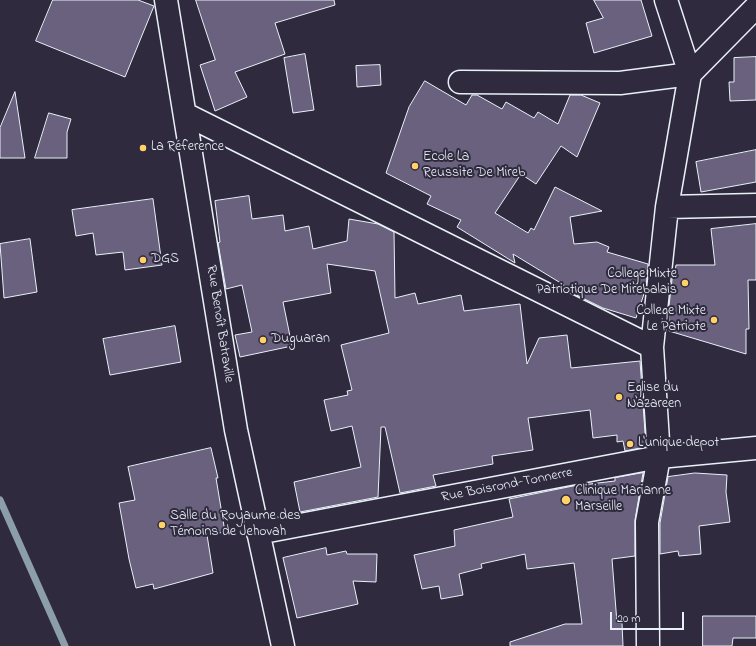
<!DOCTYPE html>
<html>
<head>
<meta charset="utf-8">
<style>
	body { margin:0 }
	#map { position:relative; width:756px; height:646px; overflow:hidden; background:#2f2a3d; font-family:"Indie Flower",sans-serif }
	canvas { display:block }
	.scale { position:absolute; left:610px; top:612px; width:74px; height:18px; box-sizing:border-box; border:2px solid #e8f1f8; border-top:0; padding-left:5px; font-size:12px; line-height:14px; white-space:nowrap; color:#e8f1f8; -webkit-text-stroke:3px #2f2a3d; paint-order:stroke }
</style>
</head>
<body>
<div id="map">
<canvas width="756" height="646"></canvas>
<div class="scale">20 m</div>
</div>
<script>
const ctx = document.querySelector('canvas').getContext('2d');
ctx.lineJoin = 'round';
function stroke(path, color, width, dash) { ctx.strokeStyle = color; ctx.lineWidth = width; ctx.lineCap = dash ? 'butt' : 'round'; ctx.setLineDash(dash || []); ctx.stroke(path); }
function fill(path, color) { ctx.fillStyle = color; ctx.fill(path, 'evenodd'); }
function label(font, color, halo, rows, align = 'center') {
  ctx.font = font + ' "Indie Flower",sans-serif'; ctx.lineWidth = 4; ctx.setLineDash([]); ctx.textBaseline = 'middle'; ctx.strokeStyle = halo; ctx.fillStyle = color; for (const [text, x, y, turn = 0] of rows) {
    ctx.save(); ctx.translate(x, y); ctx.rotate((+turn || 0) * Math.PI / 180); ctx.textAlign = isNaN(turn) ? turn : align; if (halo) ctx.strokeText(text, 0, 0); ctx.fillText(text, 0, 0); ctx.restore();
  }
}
const stream = new Path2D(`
	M0,500L65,646`);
const building = new Path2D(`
	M53,0H138L154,6L125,77L36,41Z
	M196,0H334L335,5L275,23L285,54L235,72L247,97L215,111L200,65L215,60Z
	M594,0H641L652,36L594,53L586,23L603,18Z
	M305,54L314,110L293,113L284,58Z
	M756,57V100L730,101L729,82H734V58Z
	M380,65L381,85L357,87L356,66Z
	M425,81L466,105L472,95H477L502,109L506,102L534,118L538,112L558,124L570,95H581L600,103L577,157L561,146L536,184L521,174L495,213L528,233L531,228L534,230L555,187L602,211L570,217L574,244L597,242L609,247L607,252L648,264L646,288L636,318L603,308L562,288L564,285L513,254L515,263L457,227L461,220L427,204L431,196L386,173L409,107Z
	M15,92L25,158H0V128Z
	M49,113L71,119L67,132V158H35Z
	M756,150V182L701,192L696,162Z
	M249,196L252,219L283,215L285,231L309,226L313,249L347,241L349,219L378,224L394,232L395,298L415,293L418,304L461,295L464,311L520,304L527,364L539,338L567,335L571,368L640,361L646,447L625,451L623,441L617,442V435L593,438L590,410L528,418L533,450L492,456L493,464L433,475L436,486L400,493L385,427H381L378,497L300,512L294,482L361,467L352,426L331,431L324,400L348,395L347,391L352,390L341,345L389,333L375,271L327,264L331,293L283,302L292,346L240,357L235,335L252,332L242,285L226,289L218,243L220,242L215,201Z
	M153,199L162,265L125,270L123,252L96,255L93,233L76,236L72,210Z
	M756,224V280H748L749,329H746V354L669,331V306L673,271L675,272L676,265H715L711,229Z
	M30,239L37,292L4,298L0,244Z
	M175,326L181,362L110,375L103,339Z
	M211,448L218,478H216L225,532L207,535L213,573L154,589L153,584L136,588L129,559L119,503L135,500L128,467Z
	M643,473L635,520V556L612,559L617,623H622L623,646H510V642L565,624H582L574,563L527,569L525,554L481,564L482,568L459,574L463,595L441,599L439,586L422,589L414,555L455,546L454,530L513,517L509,499L573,486L615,481V478Z
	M695,473L727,475L726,492L730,522L699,526L701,554L679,556L678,551L660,554V523L668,477Z
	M326,548L327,555L346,551L347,554H377L376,582L353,581L358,604L297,618L283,558Z
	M703,616H756V638H733L732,646H703Z`);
const minor = new Path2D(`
	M166,0L236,430L283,646
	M460,82L620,83L690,74L756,7
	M185,114L652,347
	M667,207L756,205
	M258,533L659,457L756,448
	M648,646L647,522L659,457L652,347L667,207L690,74L666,0`);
const markers = [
	[143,148,4,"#ffd166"],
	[415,166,4,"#ffd166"],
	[143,260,4,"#ffd166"],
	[685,283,4,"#ffd166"],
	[714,320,4,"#ffd166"],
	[263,340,4,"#ffd166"],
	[619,397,4,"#ffd166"],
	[630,444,4,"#ffd166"],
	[566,500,5,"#ffd166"],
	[162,525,4,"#ffd166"]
];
const poiNames = [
	["La Réference",151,148],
	["Ecole La",423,158],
	["Reussite De Mireb",423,174],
	["DGS",151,260],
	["College Mixte",677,275,"right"],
	["Patriotique De Mirebalais",677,291,"right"],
	["College Mixte",706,312,"right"],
	["Le Patriote",706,328,"right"],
	["Duguaran",271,340],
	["Eglise du",627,389],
	["Nazareen",627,405],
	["L'unique depot",638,444],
	["Clinique Marianne",575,492],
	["Marseille",575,508],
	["Salle du Royaume des",170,517],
	["Témoins de Jehovah",170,533]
];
const streetNames = [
	["Rue Benoît Batraville",219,324,81],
	["Rue Boisrond-Tonnerre",507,486,-11]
];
stroke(stream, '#8c9eac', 7);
fill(building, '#69617e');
stroke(building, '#e8f1f8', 1);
stroke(minor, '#e8f1f8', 25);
stroke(minor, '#2f2a3d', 22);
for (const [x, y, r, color] of markers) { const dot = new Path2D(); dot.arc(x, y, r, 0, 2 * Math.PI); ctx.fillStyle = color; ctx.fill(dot); stroke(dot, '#2f2a3d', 1.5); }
label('14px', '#e8f1f8', '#2f2a3d', poiNames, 'left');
label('14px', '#e8f1f8', '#2f2a3d', streetNames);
</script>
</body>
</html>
